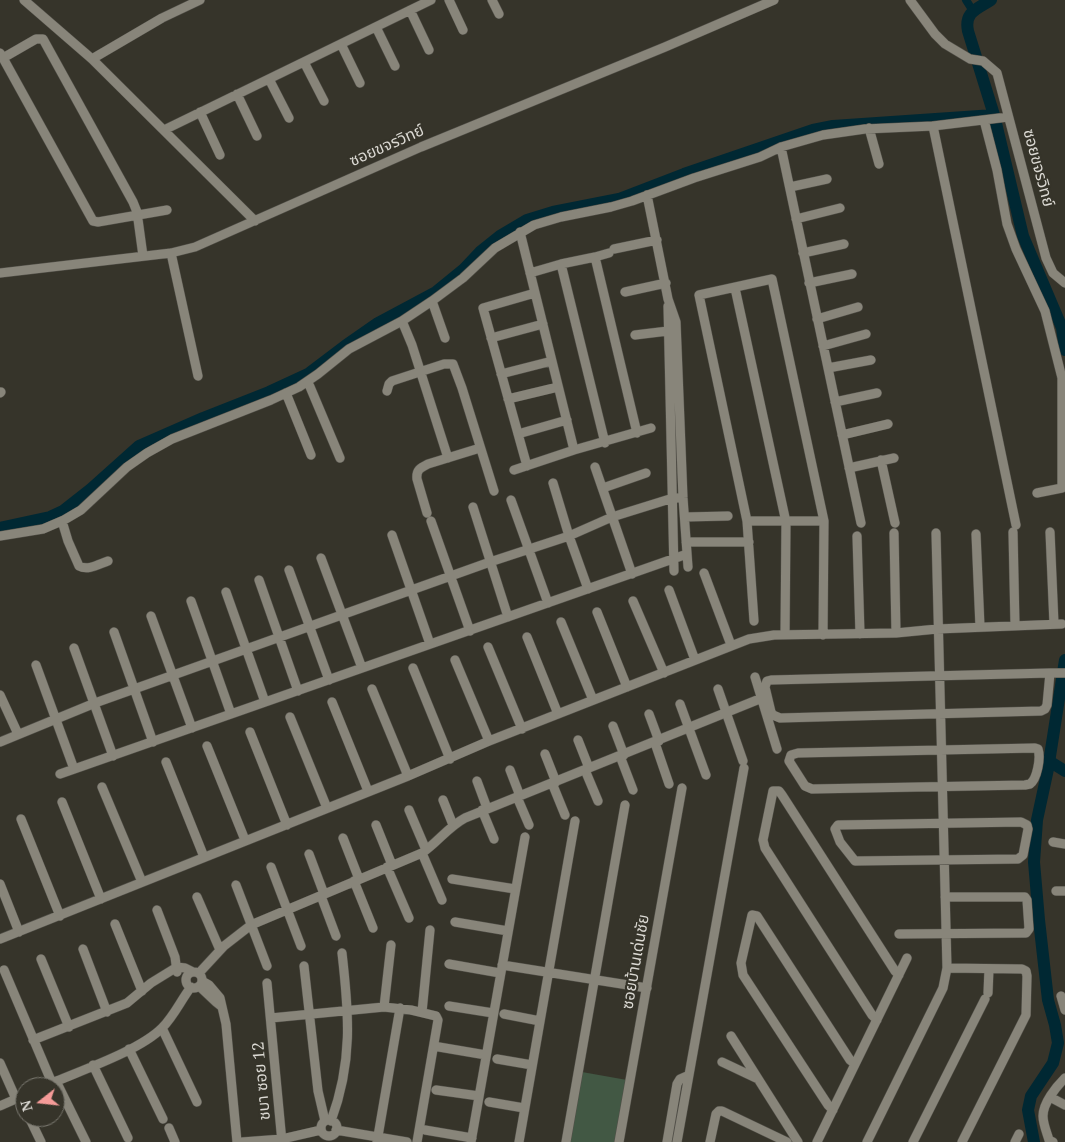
<!DOCTYPE html>
<html>
<head>
<meta charset="utf-8">
<style>
	body { margin:0 }
	#map { position:relative; width:1065px; height:1142px; overflow:hidden; background:#36342a; font-family:"Noto Serif",serif }
	canvas { display:block }
	.north { position:absolute; left:15px; top:1077px; width:50px; height:50px; box-sizing:border-box; background:#36342a; border:1px solid #78766e; border-radius:50%; rotate:254deg; font-size:14px; font-weight:700; line-height:20px; text-align:center; color:#dbd9d3 }
	.north::after { content:''; display:block; margin:auto; width:18px; height:22px; background:#f59b98; clip-path:polygon(50% 0,100% 100%,50% 72%,0 100%) }
</style>
</head>
<body>
<div id="map">
<canvas width="1065" height="1142"></canvas>
<div class="north">N</div>
</div>
<script>
const ctx = document.querySelector('canvas').getContext('2d');
ctx.lineJoin = 'round';
function fill(path, color) { ctx.fillStyle = color; ctx.fill(path, 'evenodd'); }
function stroke(path, color, width, dash) { ctx.strokeStyle = color; ctx.lineWidth = width; ctx.lineCap = dash ? 'butt' : 'round'; ctx.setLineDash(dash || []); ctx.stroke(path); }
function label(font, color, halo, rows, align = 'center') {
  ctx.font = font + ' "Noto Serif","Noto Sans Thai",serif'; ctx.lineWidth = 4.5; ctx.setLineDash([]); ctx.textBaseline = 'middle'; ctx.strokeStyle = halo; ctx.fillStyle = color; for (const [text, x, y, turn = 0] of rows) {
    ctx.save(); ctx.translate(x, y); ctx.rotate((+turn || 0) * Math.PI / 180); ctx.textAlign = isNaN(turn) ? turn : align; if (halo) ctx.strokeText(text, 0, 0); ctx.fillText(text, 0, 0); ctx.restore();
  }
}
const green = new Path2D(`
	M582,1072L627,1080L616,1142H570Z`);
const canal = new Path2D(`
	M966,0L973,11`);
const river = new Path2D(`
	M991,0C977,9 964,12 968,31L994,115L1023,236L1062,328L1065,350
	M0,528L50,517L63,511L91,489L139,446L203,418L269,392L308,374L345,346L378,323L436,292L463,270L480,252L500,236L527,220L553,212L619,199L684,174L813,130L833,126L994,115
	M1049,761L1065,771
	M1034,1142L1028,1110L1031,1096L1053,1063L1058,1043L1055,1025L1048,1000L1039,920L1034,862L1037,820L1048,769L1065,660`);
const minor = new Path2D(`
	M24,0L92,59L255,221
	M449,0L463,30
	M492,0L499,14
	M910,0L935,34L945,44L970,59L983,61L997,73L1046,258L1053,273L1065,283
	M410,10L429,50
	M376,27L395,66
	M341,44L360,83
	M0,53L3,58L36,39H43L133,202L137,212L143,256
	M3,58L93,221L98,222L167,210
	M92,59L162,18L200,0
	M304,62L324,101
	M269,79L289,118
	M237,94L257,136
	M200,112L220,155
	M984,120L997,170L1007,224L1016,249L1045,311L1062,378V488L1037,493
	M933,126L1016,525
	M869,128L879,164
	M164,130L431,0
	M781,147L861,523
	M790,187L827,179
	M647,195L668,299L676,322L683,498L688,567
	M796,219L840,208
	M520,232L574,450L651,428
	M614,249L657,240
	M171,253L198,376
	M803,253L844,244
	M595,257L609,253
	M561,264L605,443
	M0,273L171,253L195,247L421,147L665,47L774,0
	M530,273L561,264L595,257L637,433
	M809,283L852,274
	M735,288L786,522L785,635
	M625,292L666,283
	M432,301L445,338
	M668,306L674,571
	M817,319L858,307
	M402,321L412,345L448,458
	M635,335L668,331
	M491,338L543,324
	M823,346L866,334
	M828,368L871,360
	M501,374L552,361
	M308,382L340,458
	M387,391L389,384L392,381L444,364H453L462,388L494,491
	M0,393L1,392
	M286,393L311,455
	M508,399L558,387
	M835,402L877,393
	M518,434L567,420
	M842,435L888,424
	M881,460L895,523
	M527,466L483,308L535,293
	M595,467L632,574
	M849,468L894,458
	M514,470L574,450
	M553,483L569,536L588,589
	M603,488L646,473
	M511,500L548,603
	M473,507L508,617
	M427,513L417,479C416,470 420,468 428,464L480,448
	M685,517L728,516
	M62,521L68,541L79,566C88,571 99,564 108,561
	M431,521L470,631
	M747,521H824
	M1013,532L1015,625
	M1050,532L1054,624
	M894,533L896,633
	M976,534L980,627
	M392,535L430,644
	M0,536L43,529L64,520L81,510L127,467L147,453L172,439L271,400L299,387L318,374L349,349L402,321L432,301L463,278L495,248L534,225L561,217L611,207L632,201L694,178L760,157L781,147L823,135L865,129L933,126L1008,117
	M857,536L860,634
	M686,542H749
	M321,558L362,668
	M289,570L329,680
	M704,573L731,645
	M259,580L298,691
	M669,590L695,660
	M226,592L265,702
	M191,601L231,714
	M633,601L664,673
	M597,612L627,687
	M151,616L192,728
	M754,621L747,521L699,295L772,279L824,521L823,635
	M561,622L593,700
	M114,632L153,742
	M527,637L558,714
	M488,647L522,729
	M74,648L113,756
	M455,660L489,741
	M36,665L74,769
	M413,668L450,759
	M1050,673L1047,705L1045,709L1041,711L780,718L773,715L771,712L765,687L767,681L771,680L1050,673H1065
	M755,677L777,749
	M372,689L408,776
	M718,689L743,761
	M0,695L18,734
	M332,702L368,791
	M680,704L706,775
	M649,714L659,741
	M290,717L327,808
	M613,726L624,755
	M250,732L287,825
	M578,740L589,768
	M0,742L95,703L490,562L569,536L612,517L673,498H683
	M655,743L669,784
	M207,746L245,840
	M1035,748L1038,749C1041,758 1037,779 1030,784L1025,785L812,789L805,786L789,761L791,755L798,753Z
	M545,754L556,782
	M620,756L633,790
	M166,762L204,857
	M510,770L520,796
	M585,770L598,801
	M60,774L687,554
	M477,781L487,808
	M552,783L565,815
	M102,787L142,882
	M517,797L529,825
	M443,800L453,825
	M62,802L101,899
	M409,810L426,850
	M482,810L494,839
	M21,819L60,916
	M1021,822L1027,825L1028,829L1023,855L1018,859L855,861L840,842L835,829L838,825Z
	M376,825L392,865
	M343,838L359,879
	M1053,842L1065,844
	M422,853L442,900
	M309,854L324,894
	M271,867L301,946
	M387,867L409,918
	M452,879L515,889
	M354,881L373,928
	M0,884L19,932
	M236,885L267,966
	M1056,891H1065
	M321,896L336,936
	M197,897L220,950
	M157,910L175,957L177,972
	M455,922L508,931
	M115,924L142,991
	M899,934L1026,933L1029,929L1027,900L1025,897H945
	M0,939L408,776L489,741L749,639L774,635L896,633L937,629L1062,624
	M83,949L107,1012
	M41,959L69,1027
	M449,964L500,973
	M502,965L647,988
	M304,966L318,1091L325,1121
	M947,968L1022,969L1026,971L1027,976L1026,1015L962,1142
	M4,970L52,1083
	M186 980a8 8 0 1 1 16 0a8 8 0 1 1-16 0Z
	M199,973L224,946L251,925L422,853C438,842 448,827 465,818L762,698
	M202,981L209,985L220,998L226,1024L237,1142
	M267,983L282,1142
	M199,986L216,1002L221,1006
	M988,993L989,969
	M1061,996L1065,1010
	M449,1006L493,1013
	M384,1007L391,945
	M422,1012L430,930
	M504,1014L540,1021
	M271,1018L384,1007L411,1010L436,1016L438,1020L417,1142
	M877,1020L872,1015L765,848L763,840L773,791H779L782,795L895,971L899,975
	M162,1028L197,1102
	M731,1036L798,1142
	M33,1040L127,1003L151,983L177,967L185,968L193,972
	M439,1047L486,1055
	M129,1049L163,1119
	M497,1059L532,1065
	M722,1062L758,1079
	M0,1063L16,1099
	M93,1065L128,1138
	M56,1081L86,1142
	M43,1087C76,1072 138,1052 162,1028C174,1016 181,1000 191,987
	M436,1090L479,1096
	M1050,1097L1065,1105
	M19,1098L25,1109
	M489,1102L524,1108
	M0,1106L25,1095
	M833,1110L828,1105L743,975L741,963L752,915L757,916L850,1060L855,1064
	M29,1117L41,1142
	M321 1128a8 8 0 1 1 16 0a8 8 0 1 1-16 0Z
	M331,1121C353,1062 349,1014 342,953
	M169,1128L175,1142
	M336,1130L407,1142
	M425,1130L472,1138
	M242,1142L282,1139L321,1130
	M377,1142L400,1008
	M471,1142L525,837
	M519,1142L575,821
	M566,1142L625,805
	M619,1142L682,788
	M667,1142L677,1084L680,1079L689,1075
	M677,1142L744,768
	M710,1142L716,1114L719,1111H722L787,1142
	M817,1142L907,958
	M867,1142L943,988L947,968L936,533
	M913,1142L985,999
	M1015,1142L1019,1134
	M1053,1142L1049,1140C1047,1133 1043,1124 1043,1116C1043,1103 1056,1087 1065,1078`);
const streetNames = [
	["ซอยขจรวิทย์",387,146,-24],
	["ซอยขจรวิทย์",1038,168,75],
	["ซอยบ้านเด่นชัย",636,962,-80],
	["ชบา ซอย 12",262,1081,-95]
];
fill(green, '#425844');
stroke(canal, '#002833', 8);
stroke(river, '#002833', 12);
stroke(minor, '#525049', 10);
stroke(minor, '#88857a', 9);
label('16px', '#dbd9d3', '#36342a', streetNames);
</script>
</body>
</html>
